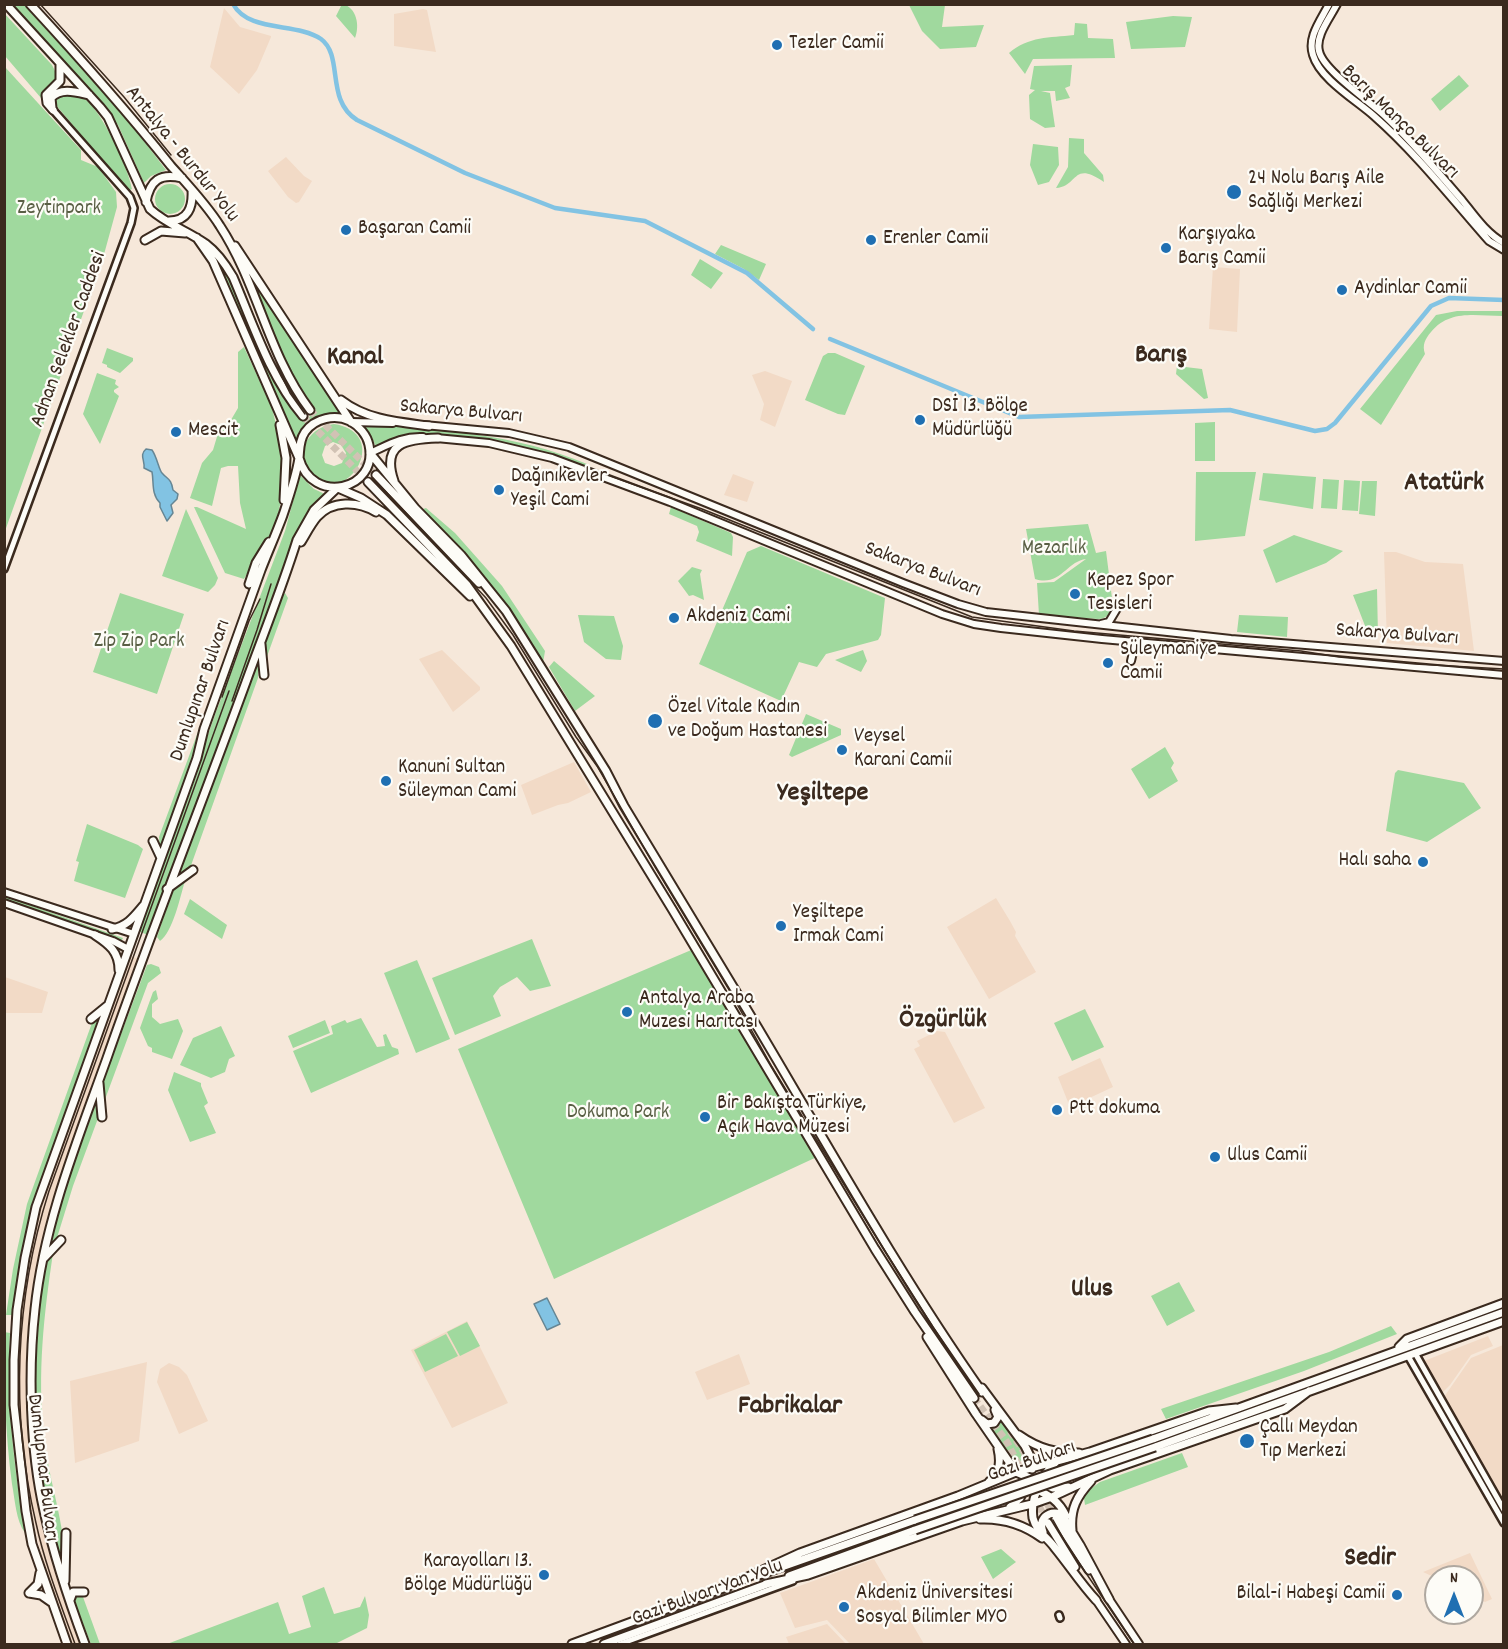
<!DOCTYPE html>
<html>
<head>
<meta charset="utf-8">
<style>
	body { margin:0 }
	#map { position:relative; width:1508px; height:1649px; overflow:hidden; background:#f6e8da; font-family:Dekko,sans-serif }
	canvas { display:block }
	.frame { position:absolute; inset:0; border:6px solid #3b2a1e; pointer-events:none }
	.north { position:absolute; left:1424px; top:1565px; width:60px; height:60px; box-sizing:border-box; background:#fdfcf7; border:2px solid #afa8a0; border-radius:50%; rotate:0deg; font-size:16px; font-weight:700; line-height:24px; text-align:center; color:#3b2a1e }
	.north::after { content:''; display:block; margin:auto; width:21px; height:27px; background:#1f6fb2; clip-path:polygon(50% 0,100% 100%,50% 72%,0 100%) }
</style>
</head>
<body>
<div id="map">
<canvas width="1508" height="1649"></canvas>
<div class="frame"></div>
<div class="north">N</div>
</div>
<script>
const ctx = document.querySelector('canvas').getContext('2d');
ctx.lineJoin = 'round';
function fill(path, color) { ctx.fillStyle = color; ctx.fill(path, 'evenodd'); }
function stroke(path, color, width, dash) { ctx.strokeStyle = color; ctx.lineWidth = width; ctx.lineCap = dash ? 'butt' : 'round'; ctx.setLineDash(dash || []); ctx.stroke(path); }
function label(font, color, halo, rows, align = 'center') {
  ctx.font = font + ' Dekko,sans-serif'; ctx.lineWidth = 4.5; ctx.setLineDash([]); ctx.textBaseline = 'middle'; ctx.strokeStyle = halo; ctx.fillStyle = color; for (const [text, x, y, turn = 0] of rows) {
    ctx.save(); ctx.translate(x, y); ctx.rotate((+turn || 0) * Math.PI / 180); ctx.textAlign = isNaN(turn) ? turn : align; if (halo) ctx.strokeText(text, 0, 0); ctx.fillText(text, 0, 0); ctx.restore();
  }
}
const built = new Path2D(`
	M224,8L240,27L271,36V37L257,70L239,94L210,67Z
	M423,9L427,10L436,52L394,46V14Z
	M286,157L304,176L312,181L299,202L296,203L288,197L268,171Z
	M1213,267L1240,269L1237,332L1209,329Z
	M765,371L792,381L775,427L760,420L764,404L752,375Z
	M733,474L754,482L747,502L724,495Z
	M1384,552H1396L1425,562L1463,564L1474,651L1387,643Z
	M442,650L480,687V690L453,712L419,659Z
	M574,762L591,792L568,803L558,805L532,815L521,785Z
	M996,898L1010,921L1016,932L1015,936L1036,972L989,999L947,927Z
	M131,956L139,959L51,1207L38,1263L29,1330L27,1381L34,1480L44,1531L52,1562L81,1644H72L43,1562L26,1488L18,1408L17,1378L20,1311L28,1257L41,1202Z
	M5,977L48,992L42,1013H5Z
	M937,1031L945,1032L985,1108L954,1123L914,1049L920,1046L917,1041Z
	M1100,1058L1113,1087L1070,1107L1058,1077Z
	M467,1321L508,1403L452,1428L411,1350Z
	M1488,1336L1493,1346L1471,1355L1450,1385L1441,1394L1424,1361Z
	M1503,1345V1501L1444,1397L1471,1358Z
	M739,1354L750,1384L707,1400L695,1372Z
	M147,1362L139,1441L75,1463L70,1381Z
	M169,1363L179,1367L187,1375L208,1421L179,1434L157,1382L160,1369Z
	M1470,1553L1492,1599L1485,1602L1472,1596V1577L1436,1578L1423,1572Z
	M874,1559L924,1644H850L827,1620L795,1628L780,1593Z
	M827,1624L846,1644H789L786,1637Z`);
const green = new Path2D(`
	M342,4C357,7 360,26 355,38L336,16Z
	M10,5H24L121,111L166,170L151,176L144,183L118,125Z
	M909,5H945L942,27L984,25L976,47L940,49L922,31Z
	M4,13L52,65C64,86 46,82 41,98L5,56Z
	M1173,16L1192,17L1185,47L1131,49L1126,22Z
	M1075,23L1087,24L1088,38L1113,39L1115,58L1033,59L1025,74L1009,53C1029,36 1049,38 1074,35Z
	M1072,65L1070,86L1065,88L1070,98L1056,101L1055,91H1041L1050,93L1055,127L1045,128L1030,119L1029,95L1035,90L1030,89L1034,66Z
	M5,67L81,150V160L98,167L116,192L117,207L103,258L5,531Z
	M1459,75L1469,86L1440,111L1431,99Z
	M59,95C66,95 76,94 82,97C100,106 129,169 132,189L128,191L55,104Z
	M1069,138L1084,139V153L1103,175L1104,182C1072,160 1079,186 1056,188L1068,167Z
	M1033,144L1058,147L1059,165L1049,182L1038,185L1030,165Z
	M155 199a15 15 0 1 1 30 0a15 15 0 1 1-30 0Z
	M721,245L766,264L759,280L744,269L715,254Z
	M213,255L231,278L279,387L286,401L304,422L316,410L285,365L248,271L341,413C322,412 302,423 297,441Z
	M700,259L723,273L711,289L691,275Z
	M1457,311H1503V316C1476,316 1450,309 1431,332C1425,339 1422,345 1425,354L1381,425L1360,409L1436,315Z
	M244,347L272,408L281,445L283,462L281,500L274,534L265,543L244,579L225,573L194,507H197L246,529L240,503L238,466H228L221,468L212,506L190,498L202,463L213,450L219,430L228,425L238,408V352Z
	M107,348L133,358V361L120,373L107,367V365L102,363Z
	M828,353H835L865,366L845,415L838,414L805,400L823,356Z
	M1177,366L1202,369L1208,398L1204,399L1176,374Z
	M97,373L116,380L115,384L119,387L114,390V392L119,396L100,444L83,414Z
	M1215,422V461H1195V423Z
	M334,424C396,434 342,516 308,471C293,450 312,426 334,424ZM333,442L341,445L346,453L342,463L334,466L325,463L322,455L325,446Z
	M363,425C440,429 516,434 587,464L586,468L514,445L426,433L407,434L394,437L376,447L373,440Z
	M1196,472H1256L1245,536L1195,541Z
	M1263,473L1316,477L1313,509L1259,500Z
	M300,475L314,489L327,495L307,513L297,531L148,935L138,931L197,774L200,757L216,712L285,531Z
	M1323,479L1339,480L1337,509L1321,508Z
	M1344,480L1360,481L1358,511L1342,510Z
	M1362,481H1377L1375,516L1359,514Z
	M671,507L731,533L733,537L732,556L696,541L699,532L697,526L669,514Z
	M426,508L455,533L502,586L545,651L543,663C509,606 468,558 423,509Z
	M186,509L218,578L215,585L208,592L162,576Z
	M1088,524L1096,553L1106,551L1113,606C1109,614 1107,619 1098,619L1039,615L1037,583L1054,582L1086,559C1067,561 1060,587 1035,579L1026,529Z
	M1294,535L1343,551L1326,563L1276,583L1263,550Z
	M761,546L885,598L881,635L878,640L826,654L817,667L799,662L781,701L699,664L747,552Z
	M692,567L702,570L700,574L704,600L693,595L689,596L678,581Z
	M1377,589L1378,636H1369L1353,595Z
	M120,593L184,614L157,694L93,672Z
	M285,593L288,598L265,662L263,644L281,597Z
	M578,615L614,616L623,646L621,660L606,659L584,642Z
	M1239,615L1288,617L1287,637L1237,632Z
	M863,650L867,661L861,672L835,660Z
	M258,658V678L189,871L177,880Z
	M554,661L595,696L575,711L549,667Z
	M806,714L841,729V735L792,757L789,755Z
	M202,721C205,730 193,752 192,764L160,849L159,837Z
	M1165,747L1174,763L1171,768L1178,781L1149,799L1131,769Z
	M1398,770L1464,783L1481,808L1427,842L1386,831L1395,773Z
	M87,824L138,845L143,849L125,898L74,881L79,862L76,861Z
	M185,881C180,897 173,932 160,941L157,937L173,889Z
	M4,896L123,938L121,942L5,900Z
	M190,899L227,925L222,939L184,914Z
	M532,939L551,986L530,991L517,977L500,987L493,996L501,1016L455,1035L432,978Z
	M696,948L819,1156L554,1279L458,1049Z
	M417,960L450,1039L416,1053L384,973Z
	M151,964L159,967L161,973L148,983L73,1186L56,1241L46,1254L71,1167L147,965Z
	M156,990L158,999L152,1004V1017L160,1024L178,1019L183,1031L172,1059L152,1052V1048L148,1046L140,1028L153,992Z
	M1085,1009L1104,1047L1072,1061L1054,1023Z
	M102,1013L34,1202L22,1251L12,1315H6L13,1269L27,1204L93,1020Z
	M361,1018L377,1047L385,1046L383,1035L386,1034L392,1047L398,1049L399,1054L311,1093L293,1051L333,1034L331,1026L345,1020L347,1023Z
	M325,1020L330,1033L293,1048L288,1036Z
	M221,1026L235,1056L229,1059L225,1072L211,1078L180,1065L193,1038Z
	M174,1072L201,1083V1086L208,1103L204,1106L216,1133L190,1142L168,1090Z
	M53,1253C44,1314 37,1374 44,1436C47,1468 57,1499 62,1531C65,1544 64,1558 64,1572C56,1553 52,1530 48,1510C35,1440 29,1366 40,1295C42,1280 42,1265 53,1253Z
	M1179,1282L1195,1311L1167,1326L1151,1296Z
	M467,1322L480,1346L460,1356L447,1332Z
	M1391,1326L1397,1334L1304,1371L1166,1419L1161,1409L1329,1352Z
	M4,1332L10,1333C6,1401 14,1466 25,1533C16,1521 15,1500 12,1484C5,1431 4,1385 4,1332Z
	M446,1334L458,1356L425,1372L414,1350Z
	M1002,1418L1027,1454L1029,1459L1014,1462L990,1428L999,1424Z
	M1182,1453L1188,1467L1085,1505L1084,1498L1089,1490L1100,1482Z
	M1001,1549L1016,1562L993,1579L981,1557Z
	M324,1587L334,1614L360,1607L365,1596L369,1615L367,1628L335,1644H167L278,1602L289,1634L311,1627L302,1596Z
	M77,1595L83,1597L100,1644H91L74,1601Z`);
const water = new Path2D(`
	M146,449L152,450C157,457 159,470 162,473C168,480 171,478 173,490L178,494L177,499L171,505L173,513L167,521L160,507V503C151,494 154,482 152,472L144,468C145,460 139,455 146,449Z
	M547,1298L560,1324L547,1330L534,1304Z`);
const canal = new Path2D(`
	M233,4C249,33 296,22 321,39C344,56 325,100 357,120L465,173L555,208L645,221L747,273L813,329
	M830,339L1019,417L1230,410L1315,431L1327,429L1335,423L1431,306L1449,298L1504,300`);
const highwayTunnel = new Path2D(`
	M310,410L376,475
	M303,416L368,482
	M974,1398L1007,1442L1047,1522
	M1010,1431L1024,1452L1037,1482
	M1043,1495L1054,1517`);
const secondary = new Path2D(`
	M4,569L131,223L134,208L130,197L53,110
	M1415,1353L1504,1510
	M1408,1356L1504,1523
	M1059,1615L1060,1618
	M620,1644L793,1581`);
const primary = new Path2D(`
	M1329,4C1321,20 1307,37 1313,55C1320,79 1356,100 1374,116C1416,153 1452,199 1489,241L1504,250
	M1337,4C1330,18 1315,36 1319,51C1323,70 1369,101 1384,115C1412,141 1437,171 1462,200C1474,215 1486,233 1504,243
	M351,422L393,423
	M424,425L509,433L569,447L903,583L958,604L986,612L1231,639L1504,661
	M436,438L489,443L552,458L670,502L942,614L974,624L1001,628L1102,639L1504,675
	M370,453C388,445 402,436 423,437
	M1101,624L1109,622L1118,607
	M1131,661L1134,648L1143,644
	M4,892L134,934
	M4,903L113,941L128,949
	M1109,1599L1139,1644
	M1096,1600L1126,1644`);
const highway = new Path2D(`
	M6,4L100,107L108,117L150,209C166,224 188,231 206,244C218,253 226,265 233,277C253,324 270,377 303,416
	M30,4C79,57 126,110 171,166C188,185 207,205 220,226C258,284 268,355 310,410
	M52,108L51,98C61,87 76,92 89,95
	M53,110L47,103L46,95L60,81V64
	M146,202C150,180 160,173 182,178
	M169,221C188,221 193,207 192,190
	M145,240L161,231L185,233
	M235,246L351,422
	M341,400C367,420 398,422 429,426
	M280,425L286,458L284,500
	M370,453L415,508L461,555L506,611L606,771L624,806C669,880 714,954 758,1028C831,1151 900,1275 982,1392
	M376,475L479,583
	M394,481C381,443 406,439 438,438
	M368,482L467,585L511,646L672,909L875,1249L915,1312L974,1398
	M338,488L361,498L387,515L470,596
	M301,542C306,534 311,524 317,517C332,500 358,501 376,512
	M249,584L256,563L269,542
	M261,644L264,675
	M153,841L161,858
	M167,889L193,870
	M112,929C127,926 133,918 143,906
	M95,935C109,944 119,952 119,970
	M91,1019L107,1006
	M99,1083L102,1117
	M44,1258L61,1240
	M927,1337L976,1414L1016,1472L1053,1488L1068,1487
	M1399,1347L1407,1339L1504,1303
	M982,1388L1025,1446L1031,1458L1032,1469
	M982,1420L987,1424L994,1423L998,1417L995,1410
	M1019,1435C1039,1449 1056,1453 1079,1453
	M1153,1439L1504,1312
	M1155,1447L1504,1321
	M1055,1463C1048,1468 1045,1475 1041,1482C1035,1494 1031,1504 1033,1518C1036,1531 1048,1538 1055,1548C1069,1565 1081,1584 1096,1600
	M989,1482C1000,1473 1001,1462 998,1449
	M1035,1489C1049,1495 1059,1501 1066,1516
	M1010,1507L1020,1498L1028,1480
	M980,1519C1004,1518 1023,1524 1042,1538
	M1056,1519L1089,1570
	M1048,1523L1075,1567
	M1072,1530C1070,1509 1077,1496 1091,1481
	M1043,1532C1038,1519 1048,1510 1061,1514L1080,1545L1109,1599
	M759,1575L915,1520
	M789,1576L915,1530
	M65,1581L66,1533
	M766,1584L808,1575L962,1521L1032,1504L1052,1497L1110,1470L1285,1409L1309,1391
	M726,1587L800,1553L958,1496L1016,1472L1090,1452L1209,1411L1236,1408
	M29,1593L38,1584L40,1573
	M29,1593L41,1595L51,1602
	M70,1600L73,1592H84
	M67,1644L32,1544L26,1511L14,1405V1360L17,1310L25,1258L36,1207L197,758L204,729C223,676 242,623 261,570C268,552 276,534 283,515C289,497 296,477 299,458C300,449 299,441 305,432C315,418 335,414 350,421C359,426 367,435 369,445C379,490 312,506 299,458L213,261L197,238
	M85,1644C69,1601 54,1557 44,1511C30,1450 28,1371 35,1309C44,1222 78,1139 107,1058C151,932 200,808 246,682C263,635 282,588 297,540L314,510L337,488
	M572,1644L729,1586
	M604,1644L770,1583`);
const tram = new Path2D(`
	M40,4L124,97L171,155
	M278,369L290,393L305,414
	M585,467L702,509L972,617L1074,631L1301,651L1339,657L1415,664L1504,669
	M373,478L486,598L513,635L576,737L597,766L655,867L728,988L772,1067L878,1240L933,1327L979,1394
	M222,697L249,621L260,599
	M232,701L257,630L271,584
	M1053,1520L1067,1545L1134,1644
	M75,1644C61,1605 45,1565 36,1523C10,1413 15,1298 49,1191L229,691`);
const highwayBridge = new Path2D(`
	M915,1520L1153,1439
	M915,1530L1155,1447`);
const markers = [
	[777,45,6,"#1f6fb2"],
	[1234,192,8,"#1f6fb2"],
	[346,230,6,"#1f6fb2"],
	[871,240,6,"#1f6fb2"],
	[1166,248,6,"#1f6fb2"],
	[1342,290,6,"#1f6fb2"],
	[920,420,6,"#1f6fb2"],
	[176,432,6,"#1f6fb2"],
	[499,490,6,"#1f6fb2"],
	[1075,594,6,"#1f6fb2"],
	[674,618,6,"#1f6fb2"],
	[1108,663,6,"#1f6fb2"],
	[655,721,8,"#1f6fb2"],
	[842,750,6,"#1f6fb2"],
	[386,781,6,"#1f6fb2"],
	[1423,862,6,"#1f6fb2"],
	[781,926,6,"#1f6fb2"],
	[627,1012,6,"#1f6fb2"],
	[1057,1110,6,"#1f6fb2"],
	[705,1117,6,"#1f6fb2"],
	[1215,1157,6,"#1f6fb2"],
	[1247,1441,8,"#1f6fb2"],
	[544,1575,6,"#1f6fb2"],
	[1397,1595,6,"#1f6fb2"],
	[844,1607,6,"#1f6fb2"]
];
const poiNames = [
	["Tezler Camii",789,45],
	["24 Nolu Barış Aile",1248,180],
	["Sağlığı Merkezi",1248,204],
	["Başaran Camii",358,230],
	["Karşıyaka",1178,236],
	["Barış Camii",1178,260],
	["Erenler Camii",883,240],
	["Aydinlar Camii",1354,290],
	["DSİ 13. Bölge",932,408],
	["Müdürlüğü",932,432],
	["Mescit",188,432],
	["Dağınıkevler",511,478],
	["Yeşil Cami",511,502],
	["Kepez Spor",1087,582],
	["Tesisleri",1087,606],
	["Akdeniz Cami",686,618],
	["Süleymaniye",1120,651],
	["Camii",1120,675],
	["Özel Vitale Kadın",668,709],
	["ve Doğum Hastanesi",668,733],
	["Veysel",854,738],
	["Karani Camii",854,762],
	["Kanuni Sultan",398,769],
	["Süleyman Cami",398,793],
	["Halı saha",1411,862,"right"],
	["Yeşiltepe",793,914],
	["Irmak Cami",793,938],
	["Antalya Araba",639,1000],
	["Muzesi Haritası",639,1024],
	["Bir Bakışta Türkiye,",717,1105],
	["Açık Hava Müzesi",717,1129],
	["Ptt dokuma",1069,1110],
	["Ulus Camii",1227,1157],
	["Çallı Meydan",1260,1429],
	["Tıp Merkezi",1260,1453],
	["Karayolları 13.",532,1563,"right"],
	["Bölge Müdürlüğü",532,1587,"right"],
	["Akdeniz Üniversitesi",856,1595],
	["Sosyal Bilimler MYO",856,1619],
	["Bilal-i Habeşi Camii",1385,1595,"right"]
];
const streetNames = [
	["Barış Manço Bulvarı",1399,123,44],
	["Antalya - Burdur Yolu",181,155,51],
	["Adnan Selekler Caddesi",70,340,-70],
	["Sakarya Bulvarı",461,413,5],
	["Sakarya Bulvarı",922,571,21],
	["Sakarya Bulvarı",1397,636,4],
	["Dumlupınar Bulvarı",202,691,-71],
	["Gazi Bulvarı",1032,1463,-19],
	["Dumlupınar Bulvarı",41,1468,83],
	["Gazi Bulvarı Yan Yolu",708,1594,-20]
];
const parkNames = [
	["Zeytinpark",59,210],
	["Mezarlık",1054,550],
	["Zip Zip Park",139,643],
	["Dokuma Park",618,1114]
];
const districtNames = [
	["Barış",1161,357],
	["Kanal",355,359],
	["Atatürk",1444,485],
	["Yeşiltepe",823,795],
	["Özgürlük",943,1022],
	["Ulus",1092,1291],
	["Fabrikalar",790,1408],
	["Sedir",1370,1560]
];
fill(built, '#f2dac6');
fill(green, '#a0d99e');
fill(water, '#82c3e3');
stroke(water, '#668694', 1.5);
stroke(canal, '#82c3e3', 4.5);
stroke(highwayTunnel, '#d1c2b4', 7, [7, 3.5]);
stroke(secondary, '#3b2a1e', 10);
stroke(primary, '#3b2a1e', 10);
stroke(highway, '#3b2a1e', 11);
stroke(secondary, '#fdfcf7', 5);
stroke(primary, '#fdfcf7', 6);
stroke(highway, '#fdfcf7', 7);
stroke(tram, '#3b2a1e', 1.5);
stroke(highwayBridge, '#3b2a1e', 11, []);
stroke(highwayBridge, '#fdfcf7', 7);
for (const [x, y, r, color] of markers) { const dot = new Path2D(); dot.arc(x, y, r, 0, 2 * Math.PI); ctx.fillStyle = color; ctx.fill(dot); stroke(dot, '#fdfcf7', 2); }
label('21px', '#3b2a1e', '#fdfcf7', poiNames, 'left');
label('21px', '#3b2a1e', '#fdfcf7', streetNames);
label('21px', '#595f44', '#fdfcf7', parkNames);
label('bold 27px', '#3b2a1e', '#fdfcf7', districtNames);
</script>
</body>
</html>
